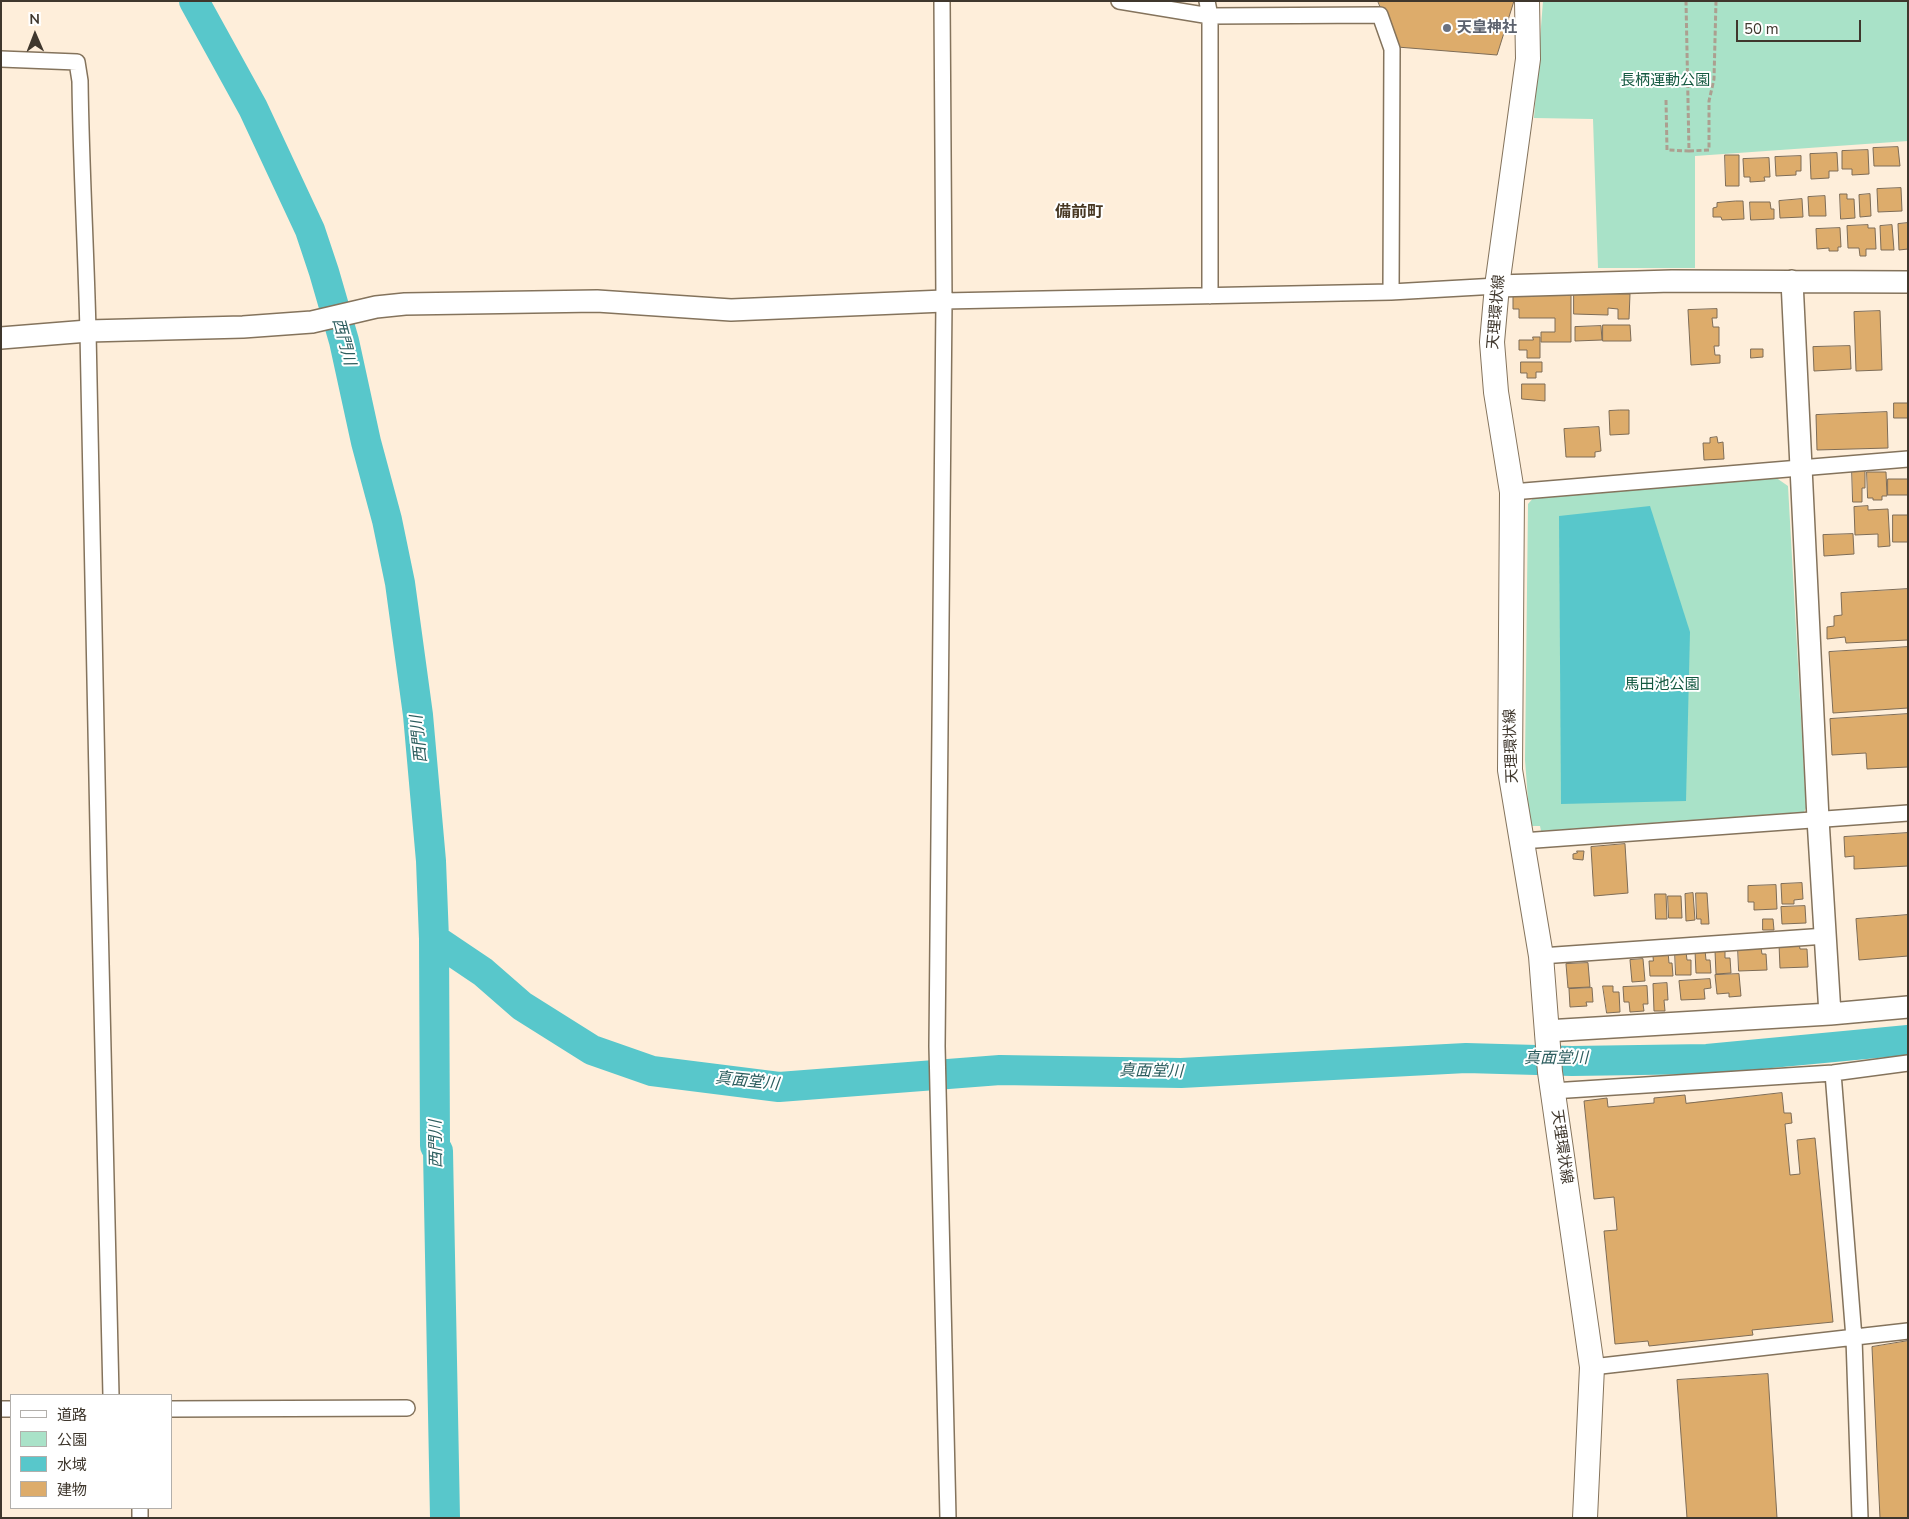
<!DOCTYPE html>
<html>
<head>
<meta charset="utf-8">
<style>
	body { margin:0 }
	#map { position:relative; width:1909px; height:1519px; overflow:hidden; background:#feeeda; font-family:"Nunito Sans","Noto Sans JP",sans-serif }
	canvas { display:block }
	.frame { position:absolute; inset:0; border:2px solid #3f372d; pointer-events:none }
	.legend { position:absolute; left:10px; top:1394px; width:162px; height:115px; box-sizing:border-box; background:#fff; border:1px solid #b2afab; margin:0; padding:6px 9px; list-style:none; font-size:15px; color:#3f372d }
	.legend li { display:flex; align-items:center; gap:10px; height:25px }
	.legend b { width:25px; border:1px solid #b2afab }
	.north { position:absolute; left:10px; top:10px; width:50px; height:50px; -webkit-text-stroke:4px #fff; paint-order:stroke; rotate:359deg; font-size:14px; font-weight:700; line-height:20px; text-align:center; color:#3f372d }
	.north::after { content:''; display:block; margin:auto; width:18px; height:22px; background:#3f372d; clip-path:polygon(50% 0,100% 100%,50% 72%,0 100%) }
	.scale { position:absolute; left:1736px; top:20px; width:125px; height:22px; box-sizing:border-box; border:2px solid #3f372d; border-top:0; padding-left:6px; font-size:15px; line-height:18px; white-space:nowrap; color:#3f372d; -webkit-text-stroke:4px #fff; paint-order:stroke }
</style>
</head>
<body>
<div id="map">
<canvas width="1909" height="1519"></canvas>
<div class="frame"></div>
<ul class="legend">
<li><b style="height:6px;background:#fff"></b>道路</li>
<li><b style="height:14px;background:#a9e2c8"></b>公園</li>
<li><b style="height:14px;background:#58c7cb"></b>水域</li>
<li><b style="height:14px;background:#ddac6b"></b>建物</li>
</ul>
<div class="north">N</div>
<div class="scale">50 m</div>
</div>
<script>
const ctx = document.querySelector('canvas').getContext('2d');
ctx.lineJoin = 'round';
function fill(path, color) { ctx.fillStyle = color; ctx.fill(path, 'evenodd'); }
function stroke(path, color, width, dash) { ctx.strokeStyle = color; ctx.lineWidth = width; ctx.lineCap = dash ? 'butt' : 'round'; ctx.setLineDash(dash || []); ctx.stroke(path); }
function label(font, color, halo, rows, align = 'center') {
  ctx.font = font + ' "Nunito Sans","Noto Sans JP",sans-serif'; ctx.lineWidth = 4; ctx.setLineDash([]); ctx.textBaseline = 'middle'; ctx.strokeStyle = halo; ctx.fillStyle = color; for (const [text, x, y, turn = 0] of rows) {
    ctx.save(); ctx.translate(x, y); ctx.rotate((+turn || 0) * Math.PI / 180); ctx.textAlign = isNaN(turn) ? turn : align; if (halo) ctx.strokeText(text, 0, 0); ctx.fillText(text, 0, 0); ctx.restore();
  }
}
const green = new Path2D(`
	M1543,1H1908V141L1695,156V268H1598L1593,119L1534,118Z
	M1775,477L1788,486L1806,808L1804,812L1541,831L1540,826H1530L1525,760L1528,504L1535,496Z`);
const water = new Path2D(`
	M1650,506L1690,632L1686,801L1561,804L1559,516Z`);
const river = new Path2D(`
	M194,1L253,108L310,230L324,272L344,341L366,442L387,520L400,583L418,715L431,861L434,939L435,1146L438,1151L445,1518
	M434,939L483,972L522,1006L592,1050L652,1071L779,1087L1000,1070L1181,1073L1466,1058L1572,1061L1707,1059L1908,1040`);
const building = new Path2D(`
	M1378,1H1514L1497,55L1397,47Z
	M1898,147L1900,166H1874L1873,148Z
	M1868,150L1869,174L1852,175V169H1842V151Z
	M1837,153L1838,171H1829V178L1811,179L1810,154Z
	M1725,155H1739V186H1726Z
	M1801,156V171H1796V175L1776,176L1775,157Z
	M1769,158L1770,177H1764L1765,181L1750,182V177H1744L1743,159Z
	M1901,188L1902,211L1878,212L1877,189Z
	M1840,194H1847V199H1854L1855,218L1841,219Z
	M1870,194L1871,216L1860,217L1859,195Z
	M1825,196L1826,216H1809L1808,197Z
	M1802,199L1803,217L1780,218L1779,201Z
	M1736,201H1743L1744,219L1722,220L1721,217H1713V208L1717,207V203Z
	M1750,202H1770L1771,209H1774V219L1751,220Z
	M1908,223V249L1899,250L1898,224Z
	M1868,225V228H1875L1876,249H1866V256H1860L1859,248H1848L1847,226Z
	M1892,225L1894,250H1881L1880,226Z
	M1840,228L1841,247H1838V251H1829V248L1817,249L1816,229Z
	M1571,293V342H1541V332H1555V318H1519V309H1513V295Z
	M1574,293L1630,294L1629,319H1618V309L1608,308V315L1574,314Z
	M1717,309V318H1712L1713,327H1719V346H1714L1715,355H1720V363L1691,365L1688,310Z
	M1880,311L1882,370L1856,371L1854,312Z
	M1603,325H1630L1631,341H1603Z
	M1601,326L1602,340L1575,341V327Z
	M1533,337H1540V358H1527V350H1519V340H1533Z
	M1850,346L1851,369L1814,371L1813,347Z
	M1751,349H1763V357L1751,358Z
	M1521,362H1542V372H1536V378H1527V373H1521Z
	M1522,384H1545V401L1522,399Z
	M1894,403H1908V423V418H1894Z
	M1620,410H1629V434L1610,435L1609,411Z
	M1887,412L1888,448L1817,450L1816,415Z
	M1599,427L1601,451L1595,452V457H1566L1564,429Z
	M1717,437L1718,443L1723,442L1724,459L1704,460L1703,443H1710V438Z
	M1852,469H1865V488H1862V502H1853Z
	M1867,472H1886L1887,496H1882V500H1873V498H1868Z
	M1888,479H1908V495H1888Z
	M1868,506V510L1888,509L1890,546L1878,547V534L1855,535L1854,507Z
	M1893,515H1908V542H1893Z
	M1853,534L1854,554L1824,556L1823,535Z
	M1908,589V640L1846,643L1845,637L1827,639V627L1834,626V616L1842,615L1841,593Z
	M1908,647V708L1833,713L1829,652Z
	M1908,714V767L1867,769L1866,753L1832,755L1830,719Z
	M1908,833V866L1854,869V856L1845,857L1844,837Z
	M1625,844L1628,893L1594,896L1591,847Z
	M1577,851H1584L1583,860L1573,859V854L1577,853Z
	M1802,883L1803,899L1794,900V904H1782L1781,884Z
	M1776,885L1777,909L1754,910V902H1748V886Z
	M1693,893L1695,920L1686,921L1685,894Z
	M1696,893H1707L1709,924H1701V919H1697Z
	M1655,894H1666L1667,919H1656Z
	M1668,896H1681L1682,918H1669Z
	M1805,906L1806,923L1782,924L1781,907Z
	M1908,915V956L1859,960L1856,919Z
	M1763,919H1773L1774,930H1763Z
	M1799,943L1800,949H1807L1808,967L1780,968L1779,944Z
	M1738,948H1761L1762,954H1766L1767,970L1739,971Z
	M1705,950L1706,960H1710L1711,973H1696L1695,951Z
	M1725,950V958H1730L1731,973L1716,974L1715,951Z
	M1653,952H1668L1669,963H1672L1673,976H1650L1649,961H1653Z
	M1675,952H1686L1687,960H1691V975H1676Z
	M1643,959L1645,981L1632,982L1630,960Z
	M1588,963L1590,987L1568,988L1566,964Z
	M1739,974L1741,996L1729,997V993L1717,994L1715,975Z
	M1710,979L1711,988L1704,989L1705,999L1681,1000L1679,981Z
	M1667,983L1668,1000H1664L1665,1011H1654L1653,984Z
	M1603,986H1613V992H1619L1620,1012L1607,1013Z
	M1647,986L1648,1004H1643L1644,1011L1630,1012L1629,1002H1624L1623,987Z
	M1592,988L1593,1002H1586L1587,1006L1570,1007L1569,989Z
	M1782,1093L1784,1113H1791L1792,1123L1785,1124L1790,1175L1800,1174L1797,1140L1815,1138L1833,1322L1752,1330L1753,1335L1649,1346L1648,1341L1615,1344L1604,1231L1617,1230L1614,1197L1594,1199L1584,1101L1607,1098L1608,1107L1654,1103V1098L1685,1095L1686,1103Z
	M1908,1341V1518H1880L1872,1347Z
	M1768,1374L1777,1518H1687L1677,1380Z`);
const path = new Path2D(`
	M1666,100L1667,150L1689,151L1686,1
	M1689,151L1709,150V101L1714,79L1716,1`);
const street = new Path2D(`
	M942,1L944,301L937,1046L948,1518
	M1119,1L1210,16L1380,15L1392,49L1391,292
	M1207,1L1210,16V296
	M1,59L77,62L80,81C81,165 86,248 88,332C97,686 100,1041 111,1395
	M944,301L1391,292L1497,286
	M1512,492L1908,459
	M1522,841L1908,813
	M1541,956L1826,936
	M1833,1073L1854,1338L1860,1518
	M1552,1091L1833,1073L1908,1063
	M1592,1367L1908,1331
	M1,1409H11
	M171,1409L407,1408
	M140,1518V1508`);
const secondary = new Path2D(`
	M1792,281L1818,819L1830,1014
	M1497,286L1672,281L1908,282
	M1,338L88,331L243,327L312,322L376,307L405,304L597,301L731,310L944,301
	M1546,1031L1830,1014L1908,1007`);
const primary = new Path2D(`
	M1527,1L1528,59L1497,286L1492,342L1496,392L1512,492L1510,770L1541,956L1550,1072L1592,1367L1585,1518`);
const markers = [
	[1447,28,5,"#6b7280"]
];
const worshipNames = [
	["天皇神社",1457,28]
];
const parkNames = [
	["長柄運動公園",1665,81],
	["馬田池公園",1662,685]
];
const streetNames = [
	["天理環状線",1497,312,-85],
	["天理環状線",1512,746,-92],
	["天理環状線",1561,1147,82]
];
const neighbourhoodNames = [
	["備前町",1079,213]
];
const waterNames = [
	["西門川",343,342,75],
	["西門川",420,739,-96],
	["真面堂川",1556,1059],
	["真面堂川",1151,1072,1],
	["真面堂川",747,1082,6],
	["西門川",437,1144,-91]
];
fill(green, '#a9e2c8');
fill(water, '#58c7cb');
stroke(river, '#58c7cb', 30);
fill(building, '#ddac6b');
stroke(building, '#7e6c56', 1);
stroke(street, '#84735c', 18);
stroke(secondary, '#84735c', 24);
stroke(primary, '#84735c', 26);
stroke(path, '#ac9f90', 3, [5, 2.5]);
stroke(street, '#fff', 15);
stroke(secondary, '#fff', 21);
stroke(primary, '#fff', 24);
for (const [x, y, r, color] of markers) { const dot = new Path2D(); dot.arc(x, y, r, 0, 2 * Math.PI); ctx.fillStyle = color; ctx.fill(dot); stroke(dot, '#fff', 2); }
label('bold 15px', '#5b616d', '#fff', worshipNames, 'left');
label('15px', '#155941', '#fff', parkNames);
label('15px', '#3f372d', '#fff', streetNames);
label('bold 16px', '#473722', '#fff', neighbourhoodNames);
label('italic 16px', '#2c5d5e', '#fff', waterNames);
</script>
</body>
</html>
